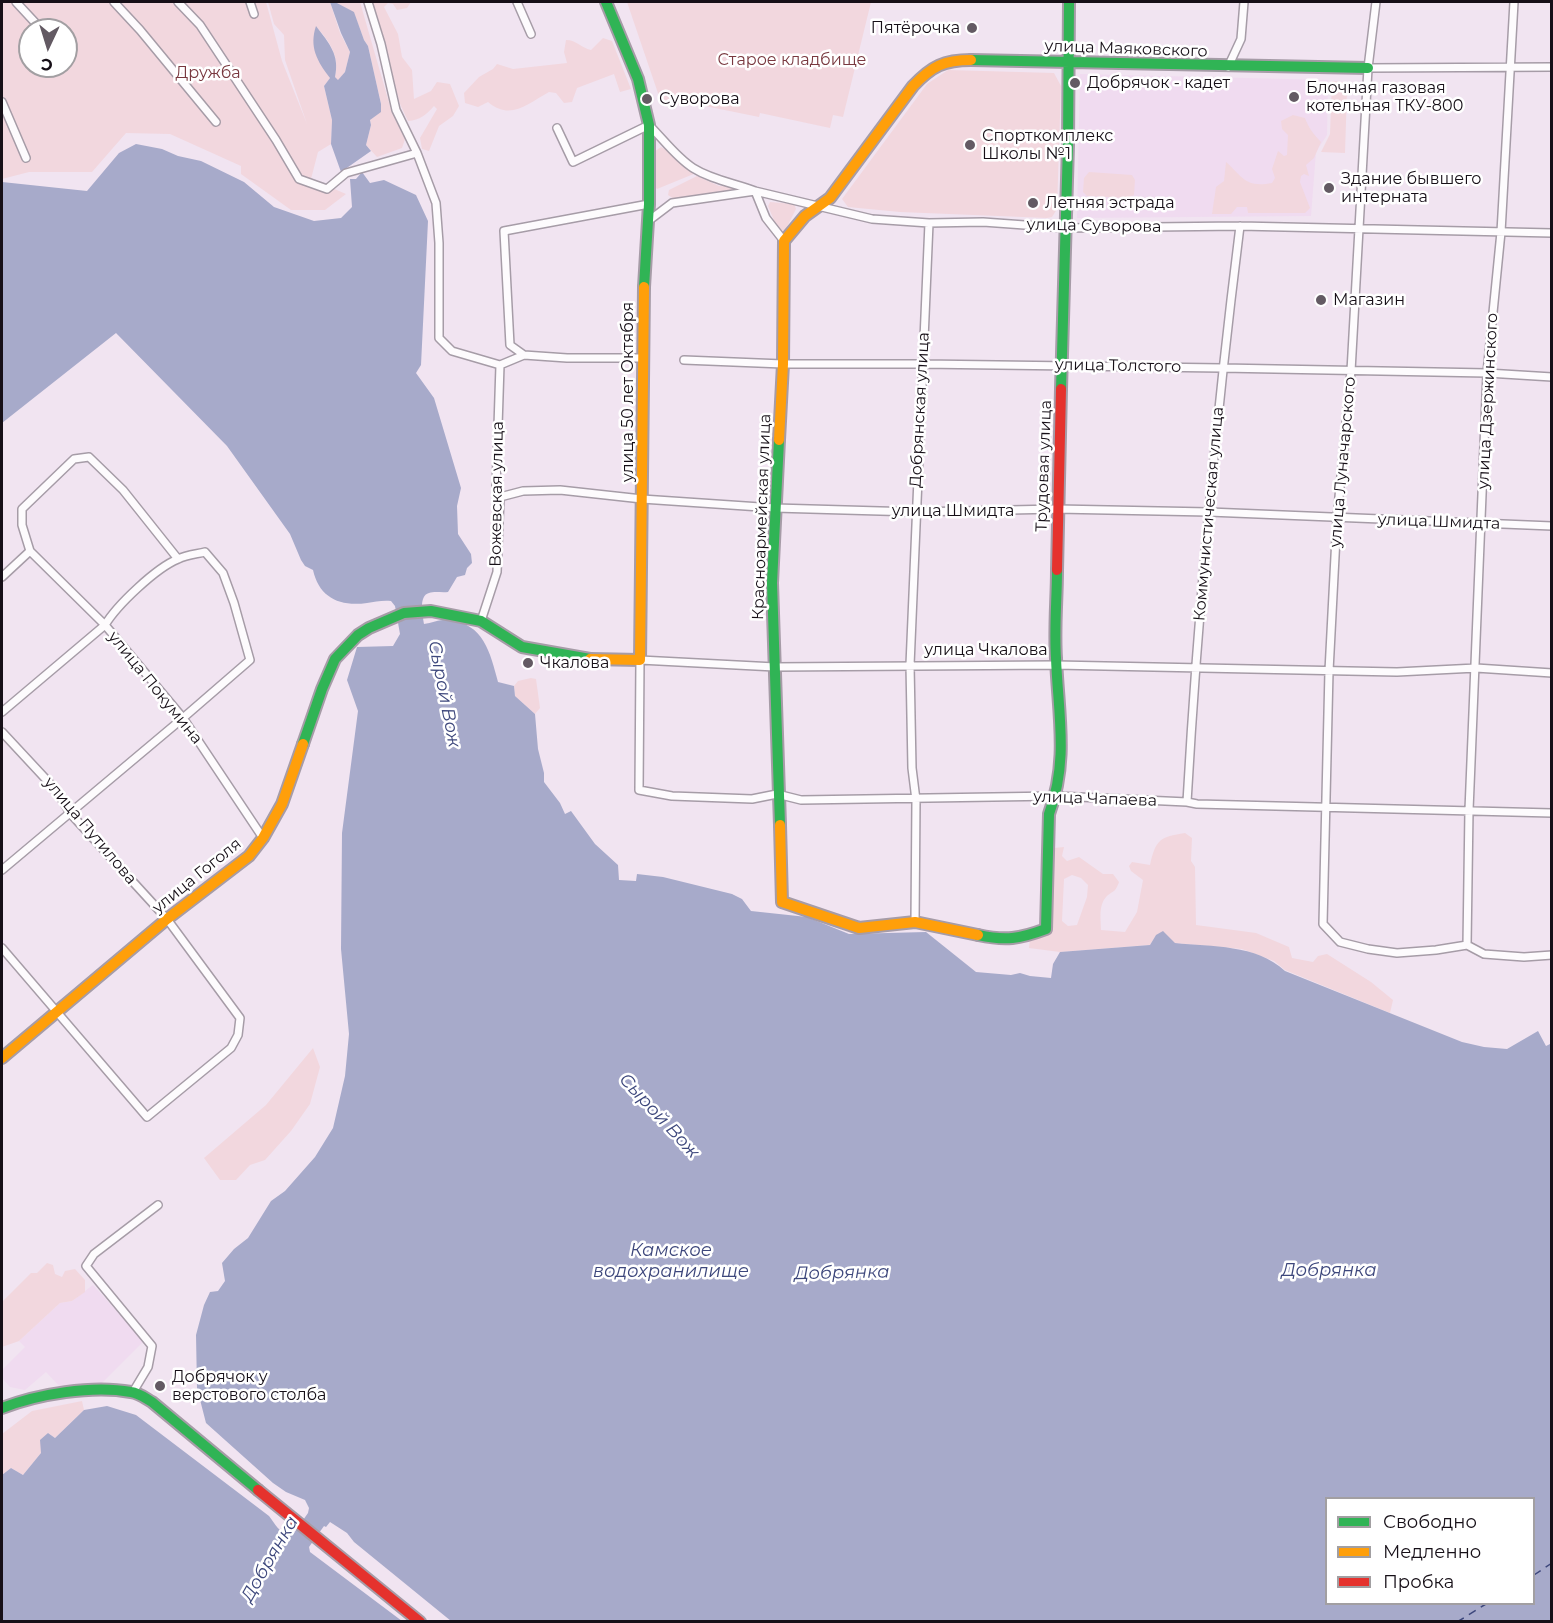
<!DOCTYPE html>
<html>
<head>
<meta charset="utf-8">
<style>
	body { margin:0 }
	#map { position:relative; width:1553px; height:1623px; overflow:hidden; background:#f1e4f1; font-family:Montserrat,sans-serif }
	canvas { display:block }
	.frame { position:absolute; inset:0; border:3px solid #160f17; pointer-events:none }
	.legend { position:absolute; left:1325px; top:1497px; width:210px; height:108px; box-sizing:border-box; background:#fff; border:2px solid #a29fa2; margin:0; padding:8px 10px; list-style:none; font-size:18px; color:#160f17 }
	.legend li { display:flex; align-items:center; gap:12px; height:30px }
	.legend b { width:30px; border:2px solid #a29fa2 }
	.north { position:absolute; left:18px; top:18px; width:60px; height:60px; box-sizing:border-box; background:#fff; border:2px solid #a29fa2; border-radius:50%; rotate:184deg; font-size:16px; font-weight:700; line-height:24px; text-align:center; color:#160f17 }
	.north::after { content:''; display:block; margin:auto; width:21px; height:27px; background:#635a63; clip-path:polygon(50% 0,100% 100%,50% 72%,0 100%) }
</style>
</head>
<body>
<div id="map">
<canvas width="1553" height="1623"></canvas>
<div class="frame"></div>
<ul class="legend">
<li><b style="height:8px;background:#30b455"></b>Свободно</li>
<li><b style="height:8px;background:#ff9f0a"></b>Медленно</li>
<li><b style="height:8px;background:#e5322d"></b>Пробка</li>
</ul>
<div class="north">С</div>
</div>
<script>
const ctx = document.querySelector('canvas').getContext('2d');
ctx.lineJoin = 'round';
function fill(path, color) { ctx.fillStyle = color; ctx.fill(path, 'evenodd'); }
function stroke(path, color, width, dash) { ctx.strokeStyle = color; ctx.lineWidth = width; ctx.lineCap = dash ? 'butt' : 'round'; ctx.setLineDash(dash || []); ctx.stroke(path); }
function label(font, color, halo, rows, align = 'center') {
  ctx.font = font + ' Montserrat,sans-serif'; ctx.lineWidth = 5; ctx.setLineDash([]); ctx.textBaseline = 'middle'; ctx.strokeStyle = halo; ctx.fillStyle = color; for (const [text, x, y, turn = 0] of rows) {
    ctx.save(); ctx.translate(x, y); ctx.rotate((+turn || 0) * Math.PI / 180); ctx.textAlign = isNaN(turn) ? turn : align; if (halo) ctx.strokeText(text, 0, 0); ctx.fillText(text, 0, 0); ctx.restore();
  }
}
const built = new Path2D(`
	M1080,74L1328,80L1327,135L1316,152L1311,216L1077,218Z
	M93,1285L144,1341L102,1383L63,1390L46,1372L25,1390L10,1387L2,1378V1370L25,1347L19,1341L60,1303L72,1301Z`);
const green = new Path2D(`
	M2,2H266L282,61L307,124L285,60L284,35L274,24L268,2H330L340,33L350,52L345,72L338,81L335,77C340,57 330,41 316,27L330,78L324,86L332,120L331,144L318,152L311,179L346,194L325,210H291L241,174V166L170,134L126,133L92,172H29L2,179ZM30,30H66V66H30Z
	M335,2H360L392,113L405,139L402,148L377,157L366,145L371,125L370,119L381,104L368,46L364,40L354,13Z
	M372,2H411L407,8L397,10L393,4L388,3L384,7L398,34L402,57L412,70L414,99L431,91L437,82L450,84L459,106L453,116L439,126L429,151L422,149L420,138L437,109L434,106C426,115 420,120 408,121L400,104Z
	M627,2H871L843,117L833,115L830,128L760,113L759,117L700,105H662Z
	M603,38L612,41L631,89L620,92L614,74L577,88L572,102L564,103L556,93L549,92C527,104 511,121 488,102L478,107L465,103L464,93L479,77L493,69L497,64L513,69L567,63L564,52L566,40C577,40 581,48 591,50Z
	M948,70L1054,73L1061,86L1057,209L1052,217L1047,218L900,212L848,207L842,199L927,84Z
	M1332,81L1343,82L1347,91L1345,153L1321,152L1330,134Z
	M1293,115L1305,118C1308,127 1314,135 1321,142L1314,158L1306,165L1309,176L1304,174L1301,176L1300,182L1310,208L1305,213H1248L1247,207H1237L1231,214H1212L1216,187L1224,181L1226,162C1243,177 1245,188 1272,183L1275,178L1272,169L1278,151L1284,156L1287,155L1288,135L1282,129L1281,121Z
	M661,147C673,152 684,165 696,173L657,189L653,185L654,152Z
	M1089,172L1132,175L1135,180L1134,195L1128,198L1087,196L1083,192L1084,178Z
	M697,176L719,186L739,187L738,190L674,199L668,195L669,190Z
	M770,202L794,204L796,209L785,231L778,230L768,206Z
	M531,678L536,679L540,708L535,714L515,696L514,686L518,681Z
	M1185,833L1192,838L1191,861L1195,867L1196,925L1256,933L1289,947L1292,958L1313,962L1318,956L1327,954L1371,982L1393,1000L1390,1013L1285,970L1274,961L1242,949L1174,943L1156,935L1150,945L1060,952L1029,948L1030,939L1050,930V874L1054,848L1064,847L1062,856L1067,861L1079,857L1103,874H1113L1119,882C1115,893 1114,890 1107,896C1098,905 1101,919 1101,930L1125,932L1137,912L1143,880L1131,871L1129,866L1132,862L1150,865C1156,839 1160,837 1185,833ZM1072,875L1081,878L1088,885L1087,897L1077,925L1068,926L1062,921L1064,879Z
	M313,1048L320,1067L310,1104L291,1131L265,1160L250,1165L236,1180H220L204,1158L266,1105Z
	M47,1263L53,1265L55,1274L62,1277L65,1271L75,1269L85,1280V1292L72,1301L60,1303L19,1341L2,1347V1302L31,1273H37Z
	M82,1401L84,1410L55,1438L48,1433L41,1453L23,1475L11,1468L2,1475V1434L32,1411Z`);
const water = new Path2D(`
	M330,2H335L354,12L364,40L368,46L381,104V112L370,120L371,125L366,145L371,151L341,172L331,144L332,120L324,86L330,78C317,61 309,47 316,26C329,43 340,55 335,77L338,80L345,72L350,52L341,33Z
	M136,144L162,149L178,156L201,161L244,182L274,207L314,221L341,218L352,207L350,179H356L362,172L370,183L384,180L416,195L428,221L421,365L416,373L434,398L461,488L457,506L458,534L471,554L472,563L467,568L465,575L457,577L448,592C442,593 435,591 429,593C418,596 423,616 424,624C432,623 441,619 448,620C484,623 490,653 498,682L514,686L515,696L535,714L538,749L544,773V782L560,803L565,814L571,811L595,844L618,865L619,880L636,881L637,874L663,877L732,894L742,899L751,911L807,917L849,934L926,932L976,972L1011,975L1020,973L1030,976L1051,978L1053,964L1060,952L1150,945L1156,935L1163,931L1175,943C1212,947 1256,944 1285,971L1462,1042L1484,1047L1507,1049L1538,1031L1546,1046L1552,1043L1551,1621H451L354,1542L347,1533L330,1522L326,1527L324,1526L309,1547L310,1552L402,1621H2V1475L11,1468L23,1475L41,1453L40,1440L48,1433L55,1438L84,1410L107,1406L136,1415L269,1516C276,1525 280,1536 294,1533L308,1513L309,1508L305,1500L286,1492L273,1483L206,1423L197,1388L196,1335L204,1305L210,1292L218,1291L225,1281L222,1263L234,1249L248,1238L271,1201L285,1191L315,1157L333,1128L345,1076L349,1034L341,949L342,833L358,711L347,680L357,647L393,646L400,634L395,606L391,601C382,600 375,602 367,603C339,607 319,597 313,570L305,566L301,560L290,534L227,446L116,333L2,423V182L87,191L119,153ZM1326,1498H1534V1604H1326Z`);
const ferry = new Path2D(`
	M1534,1575L1552,1563
	M1457,1622L1486,1604`);
const street = new Path2D(`
	M16,2L42,30
	M114,2L140,30L216,122
	M178,2L200,25L276,140L299,179L327,189L346,173L417,153
	M250,2L254,14
	M368,2L381,44L396,110L417,153L436,203L439,243V338L452,351L500,365
	M517,2L531,34
	M1376,2L1368,68L1351,371L1337,518L1329,671L1323,924L1340,942L1368,949L1397,953L1436,950L1467,945L1484,954L1524,957L1552,955
	M1228,67L1241,39L1244,2
	M1368,68L1552,67
	M2,102L26,158
	M557,128L573,162L649,125C663,139 677,158 693,168C712,180 734,183 755,191L766,218L784,241
	M647,222L672,203L755,191L872,219L929,223L983,222L1066,228L1240,226L1552,233
	M524,355L510,345L504,231L649,204
	M684,360L783,364H922L1222,368L1487,373L1552,377
	M500,365L524,355L567,358H642
	M500,497L523,491L560,490L642,499L775,508L915,512L1057,509L1209,512L1552,526
	M178,559L123,490L89,457L74,459L22,509V525L30,551L105,625L183,718L263,838
	M2,577L30,551
	M481,621L497,572L500,497L496,488L500,365
	M1552,673L1476,668L1397,672L1056,665L775,667L640,660L639,790L672,796L752,799L777,794L801,800L1057,796L1187,802L1197,804L1552,813
	M2,712L105,625C117,605 156,568 178,559C186,555 197,554 205,552L223,573L234,603L250,660L183,718L2,870
	M2,732L56,790L70,813L167,919L240,1018L238,1035L231,1048L147,1117L2,948
	M1187,802C1198,609 1216,417 1240,226
	M915,922L916,800L912,768L910,665L929,223
	M1467,945L1469,810L1487,373L1501,232L1514,2
	M133,1392L148,1367L152,1346L86,1266L94,1254L158,1205`);
const fast = new Path2D(`
	M606,2L638,79L649,125V204L644,287
	M971,60L1368,68
	M1061,389L1068,145L1069,2
	M779,440L772,583L780,825
	M303,744L322,689L335,659L358,635L369,628L404,613L431,611L481,621L522,647L590,659
	M978,935C1006,941 1019,939 1046,929L1049,814C1069,760 1058,713 1056,658C1054,628 1057,599 1057,570
	M2,1408C38,1394 92,1385 131,1392C139,1393 145,1398 152,1402L258,1490`);
const slow = new Path2D(`
	M779,440L783,364L784,241L805,216L830,198L913,86C932,66 944,60 971,60
	M590,659L640,660L644,287
	M780,825L782,902L859,928L915,922L978,935
	M2,1058L167,919L249,856L263,838L282,804L303,744`);
const jam = new Path2D(`
	M1057,570L1061,389
	M258,1490L420,1622`);
const markers = [
	[972,28,6,"#635a63"],
	[1075,83,6,"#635a63"],
	[1294,97,6,"#635a63"],
	[647,99,6,"#635a63"],
	[970,145,6,"#635a63"],
	[1329,188,6,"#635a63"],
	[1033,203,6,"#635a63"],
	[1321,300,6,"#635a63"],
	[528,663,6,"#635a63"],
	[160,1386,6,"#635a63"]
];
const poiNames = [
	["Пятёрочка",960,28,"right"],
	["Добрячок - кадет",1087,83],
	["Блочная газовая",1306,88],
	["котельная ТКУ-800",1306,106],
	["Суворова",659,99],
	["Спорткомплекс",982,136],
	["Школы №1",982,154],
	["Здание бывшего",1341,179],
	["интерната",1341,197],
	["Летняя эстрада",1045,203],
	["Магазин",1333,300],
	["Чкалова",540,663],
	["Добрячок у",172,1377],
	["верстового столба",172,1395]
];
const streetNames = [
	["улица Маяковского",1126,49,2],
	["улица Суворова",1094,226,1],
	["улица Толстого",1118,366,1],
	["улица 50 лет Октября",628,392,-90],
	["улица Дзержинского",1488,401,-87],
	["Добрянская улица",920,410,-87],
	["улица Луначарского",1343,462,-85],
	["Трудовая улица",1044,466,-88],
	["Вожевская улица",497,494,-89],
	["улица Шмидта",953,511],
	["Коммунистическая улица",1209,514,-85],
	["Красноармейская улица",762,517,-88],
	["улица Шмидта",1439,522,2],
	["улица Чкалова",986,650],
	["улица Покумина",155,688,51],
	["улица Чапаева",1095,799,2],
	["улица Путилова",90,831,50],
	["улица Гоголя",197,876,-39]
];
const parkNames = [
	["Старое кладбище",792,60],
	["Дружба",208,73]
];
const waterNames = [
	["Сырой Вож",444,694,79],
	["Сырой Вож",659,1116,47],
	["Камское",671,1251],
	["водохранилище",671,1272],
	["Добрянка",1329,1271],
	["Добрянка",842,1273,-1],
	["Добрянка",270,1559,-60]
];
fill(built, '#f0dbf0');
fill(green, '#f2d7de');
fill(water, '#a7aaca');
stroke(ferry, '#3d477c', 1.5, [8, 6]);
stroke(street, '#a69ca7', 10);
stroke(fast, '#a69ca7', 14);
stroke(slow, '#a69ca7', 14);
stroke(jam, '#a69ca7', 14);
stroke(street, '#fdfbfd', 7);
stroke(fast, '#30b455', 10);
stroke(slow, '#ff9f0a', 10);
stroke(jam, '#e5322d', 10);
for (const [x, y, r, color] of markers) { const dot = new Path2D(); dot.arc(x, y, r, 0, 2 * Math.PI); ctx.fillStyle = color; ctx.fill(dot); stroke(dot, '#fff', 2); }
label('16px', '#160f17', '#fff', poiNames, 'left');
label('16px', '#160f17', '#fff', streetNames);
label('16px', '#79383f', '#fff', parkNames);
label('italic 18px', '#3d477c', '#fff', waterNames);
</script>
</body>
</html>
